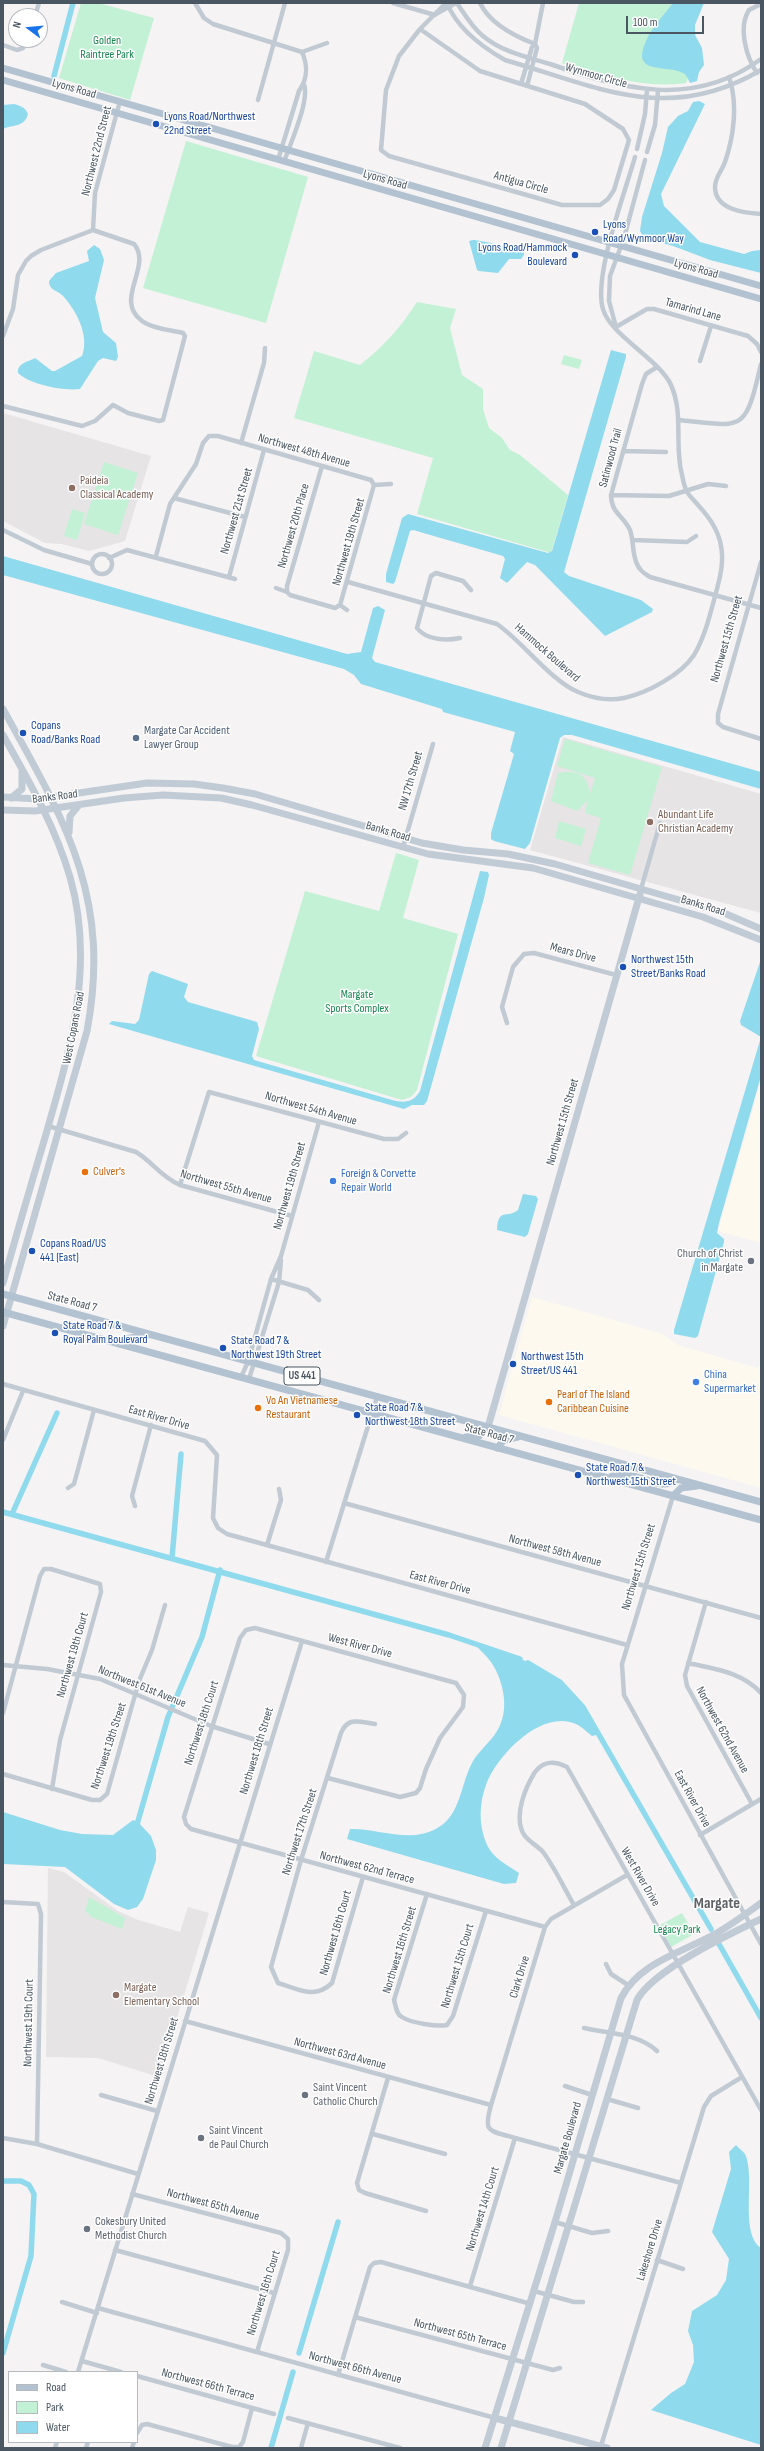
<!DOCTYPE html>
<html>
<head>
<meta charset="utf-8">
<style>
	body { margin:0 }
	#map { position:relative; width:764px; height:2451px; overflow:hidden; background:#f5f3f3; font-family:"Sofia Sans Condensed",sans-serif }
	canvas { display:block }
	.frame { position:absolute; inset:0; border:4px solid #4a5661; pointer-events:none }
	.legend { position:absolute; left:8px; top:2371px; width:130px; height:72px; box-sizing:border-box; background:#fff; border:1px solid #b7bbc0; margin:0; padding:5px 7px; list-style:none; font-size:12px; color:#4a5661 }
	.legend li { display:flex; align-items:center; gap:8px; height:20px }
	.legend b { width:20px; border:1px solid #b7bbc0 }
	.north { position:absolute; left:8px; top:8px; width:40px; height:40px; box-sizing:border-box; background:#fff; border:1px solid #b7bbc0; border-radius:50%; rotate:286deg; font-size:11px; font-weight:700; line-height:16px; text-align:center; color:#4a5661 }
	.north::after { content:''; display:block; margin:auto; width:14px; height:18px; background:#1a73e8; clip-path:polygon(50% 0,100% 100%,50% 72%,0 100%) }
	.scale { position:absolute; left:626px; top:16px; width:78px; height:18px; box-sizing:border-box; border:2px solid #4a5661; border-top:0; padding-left:5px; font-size:12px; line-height:14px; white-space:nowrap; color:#4a5661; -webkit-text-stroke:3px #fff; paint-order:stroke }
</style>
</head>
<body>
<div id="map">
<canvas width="764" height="2451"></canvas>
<div class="frame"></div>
<ul class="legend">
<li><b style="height:5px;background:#b3c2d1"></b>Road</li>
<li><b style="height:11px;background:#c3f1d5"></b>Park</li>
<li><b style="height:11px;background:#90daee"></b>Water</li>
</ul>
<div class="north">N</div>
<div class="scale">100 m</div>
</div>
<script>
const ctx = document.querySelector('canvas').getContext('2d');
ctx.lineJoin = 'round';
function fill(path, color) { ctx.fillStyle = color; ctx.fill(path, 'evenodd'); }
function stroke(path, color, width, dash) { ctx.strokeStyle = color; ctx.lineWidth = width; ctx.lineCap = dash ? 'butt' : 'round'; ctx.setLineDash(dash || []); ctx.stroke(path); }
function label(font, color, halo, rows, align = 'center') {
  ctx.font = font + ' "Sofia Sans Condensed",sans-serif'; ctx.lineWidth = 3; ctx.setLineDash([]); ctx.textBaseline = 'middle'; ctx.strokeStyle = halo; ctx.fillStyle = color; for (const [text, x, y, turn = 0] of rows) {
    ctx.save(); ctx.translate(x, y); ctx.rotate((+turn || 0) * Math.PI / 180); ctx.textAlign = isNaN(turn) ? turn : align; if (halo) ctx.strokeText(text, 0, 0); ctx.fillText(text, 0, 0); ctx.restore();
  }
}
const commercial = new Path2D(`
	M761,1081V1243L718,1231Z
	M532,1297L663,1334L678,1345L758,1368L761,1360V1488L499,1415Z`);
const education = new Path2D(`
	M3,413L151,456L125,541L89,551L62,544L45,543L3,521Z
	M563,737L761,794V913L530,850Z
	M48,1868L64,1872L118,1911L138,1920L180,1932L188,1907L209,1913L159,2077L98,2058L46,2057Z`);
const green = new Path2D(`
	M81,3H98L154,18L130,100L59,78Z
	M579,3H692L690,73L686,83C642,89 603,75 562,63Z
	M186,141L308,177L266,323L143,288Z
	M417,302L456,309L450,328L462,375L483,389V409L489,428L502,438L510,450L520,455L568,495L551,553L417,514L433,458L294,418L314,351L360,365C384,346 401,327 417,302Z
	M564,355L582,360L579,369L561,364Z
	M104,462L138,473L118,535L84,524Z
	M72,509L85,513L77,540L64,536Z
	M565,739L662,767L630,875L588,863L601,818L585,813L588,800L577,811L551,801L558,773C578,770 587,774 590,794L595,778L557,766Z
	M559,821L586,829L581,846L555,838Z
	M396,853L419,860L403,918L458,934L417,1090L411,1097L402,1100L256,1056L305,891L379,911Z
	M89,1897L125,1918L122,1929L89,1916L90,1914L85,1912Z
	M682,1913L694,1934L671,1947L660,1925Z`);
const water = new Path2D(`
	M673,3H704L695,25V35L702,48L704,65L699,72L697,81L690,83C688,79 687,75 683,73C667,64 630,76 646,41C652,27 664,15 673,3Z
	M699,101L705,104L661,194L664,206L700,242L744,254L752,251L761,250V273L710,260L673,246L644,238L640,231L642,217L662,153L668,127L678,116L688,111L693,102Z
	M14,104C21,106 25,107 28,114C24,128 13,124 3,129V105Z
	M473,240C479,240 522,249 524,252V255L521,259H509L498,273L479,271L477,270L469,241Z
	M94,245L100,249L104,260L95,298L103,332L116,343L118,357L116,361L103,358L98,361L80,389C63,391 31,385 18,373C17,363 28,362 35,358L52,371H55L82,356C90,336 76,310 63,296C58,290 49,291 49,281L56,273L89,261L87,251Z
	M611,350L626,354V357L564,572L569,576L641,600L653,609L652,612L605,636L535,565L527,562L507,583L500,578L505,559L503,556L413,530L410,531L395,582L393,584L386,582V574L402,518L408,514L548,553L552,551Z
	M3,556L347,654L361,652L373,608L378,606L385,610L372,658L375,662L761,772V789L572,735H564L560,738L530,843L525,849L494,841L491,839V833L514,754L510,751L515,732L443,712L442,709L361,684L354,675L344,669L3,575Z
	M480,871L488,872L489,875L484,898L427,1101L424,1105H412L404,1109L109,1024L112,1021L135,1024L139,1020L149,974L152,971L188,984L184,997L188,1002L257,1022L259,1029L252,1056L254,1060L392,1100C404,1103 413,1103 420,1091Z
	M761,959V1076L719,1223L717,1233L724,1239V1242L698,1336L695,1338L674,1334V1330L761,1037L741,1025L740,1021Z
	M523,1194L536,1196L538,1199L528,1234L525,1237L497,1230C498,1207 507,1219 518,1210Z
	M472,1642C502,1652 538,1662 561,1683C577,1698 588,1716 600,1734L592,1736C588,1733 583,1728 578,1725C543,1707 499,1754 487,1782C479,1803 478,1824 487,1845C493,1858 507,1865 519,1873L516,1883L504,1884L347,1839L350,1829C380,1828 410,1845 439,1827C460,1814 461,1785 471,1765C476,1753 490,1743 497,1731C510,1711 504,1681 491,1662C486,1655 478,1648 472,1642Z
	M3,1812L60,1830L82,1834L113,1835L133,1820L138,1822L151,1836L156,1850V1860L143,1899L137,1907L128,1910L114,1904L65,1867L3,1864Z
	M736,2145C738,2148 743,2151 745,2154C756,2178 739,2233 761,2248V2445L651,2410L671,2393L685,2384L694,2362L693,2345L688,2331L692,2311L717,2295L726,2280L729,2259L712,2232L731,2169L729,2152Z`);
const canal = new Path2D(`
	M54,76L73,3
	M3,1512L449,1635L520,1659
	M12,1514L57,1413
	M172,1558L181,1454
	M528,1663L560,1682L583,1707L711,1929
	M136,1828L168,1717L202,1637L220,1570
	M719,1944L761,2018
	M3,2181H21L29,2185L34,2194L31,2256L3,2353
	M299,2353L338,2222
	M271,2448L293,2372`);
const street = new Path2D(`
	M195,3L204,18L213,24L302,52
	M393,3L435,15
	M447,3C457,28 482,47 505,60C598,87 668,125 761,70
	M457,3C465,15 472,27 483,36C502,52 527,57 550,64C622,89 693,109 761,59
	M480,3C490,24 514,36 535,44
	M436,14L456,3
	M35,16L39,3
	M420,29L480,71L585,104L623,129L629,140L614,190L608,199L600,205H562L389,156L381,150L386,90L399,56Z
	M420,29L446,3
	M3,45L17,50L23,48L28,40
	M302,52L327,43
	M757,73C746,57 738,27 749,10L761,4
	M729,77C738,103 734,136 725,162C722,171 715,177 715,187C715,210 745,213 761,214
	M521,84L532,47L535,44L543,3
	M527,86L537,48L535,44
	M258,100L285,3
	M637,149L645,114L647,90
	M647,152L655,125L658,91
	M278,160L299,91C308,78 308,66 302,52
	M284,162C290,144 310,101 304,84
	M93,230L95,193L120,101
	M616,327L609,301L610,276L624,238L645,160
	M616,327L647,309H654L748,336L757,344L761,352
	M3,336L13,309L18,275L26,261L31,256L41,250L93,230L134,244C153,266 113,300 142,321C153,329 171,330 183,333L185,336L163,420L159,421L128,413L113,405L95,421L82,426L3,406
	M700,361L711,326
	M657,367L646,374L642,384L611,495C611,513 623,515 630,530C634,541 632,554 637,564C640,571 644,573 650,577L761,608
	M679,420C744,427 745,433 761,364
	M241,443L264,363L265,348
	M623,451L666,452
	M611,495L669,496L708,484L726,486
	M174,498L245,517
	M3,530L44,550L92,564
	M633,540L687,542L696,536
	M92 564a10 10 0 1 1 20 0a10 10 0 1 1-20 0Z
	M156,556L170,504L196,464L203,443L209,436H218L371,480L374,485L391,484
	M109,558L127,550L235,579
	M761,562L718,714V723L723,727L761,739
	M229,577L264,450
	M348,582L497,624C523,642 551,681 578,692C592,698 609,701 624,698C647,693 681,675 694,655C704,638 709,619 714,600C718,585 723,569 722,554C721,534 711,519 698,505C694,500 688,495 686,490C684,485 683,480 682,475C674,445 684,414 671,385C659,359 610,335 603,309C593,276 625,193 635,157
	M276,588L287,592L290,595L335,608L340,605L347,610
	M287,592V586L322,466
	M340,605L374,485
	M460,638C446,641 426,640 417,628L431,576L436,573L463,581L471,590
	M403,847L433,744
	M641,889L660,823
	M507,1023L502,1007L513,967L524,954L534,953L616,975
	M48,1126L136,1152C154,1163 160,1176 180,1185L292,1216
	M180,1185L209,1092L384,1139H398L406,1133
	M271,1279L308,1290L319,1300
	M241,1377L248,1362L271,1279L281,1256L319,1122
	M249,1379L279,1282L281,1260
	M3,1384L205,1441L217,1455L213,1518L218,1528L227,1534L627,1645
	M3,1440L23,1391
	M68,1488L74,1484L94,1410
	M673,1496L622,1664L624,1695L761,1944
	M344,1503L761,1618
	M135,1506L132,1496L151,1425
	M267,1545L281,1500L279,1489
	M326,1562L377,1397
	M706,1602L685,1675L687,1686L752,1804
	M688,1663C715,1669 742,1672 761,1693
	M3,1665L47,1669L100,1679L211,1726L269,1744
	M3,1713L40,1576L44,1569H51L100,1584L101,1592L60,1740L52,1789
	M3,1774L92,1800H100L107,1794L139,1681L152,1650L165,1605
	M328,1778L400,1797L416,1793L420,1788L426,1769L440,1738L463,1707L464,1695L456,1683L255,1628L246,1630L240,1638L184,1817L186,1824L191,1829L545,1927
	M700,1835L761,1799
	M627,1875L551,1919L545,1927L491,2105C483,2134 489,2130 515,2138L681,2183
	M363,1877L332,1983C314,2000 299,1989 278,1983L271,1967L301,1860L341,1733C348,1716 360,1722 375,1724
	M427,1894L394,2000C396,2006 396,2014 402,2017C411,2023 437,2027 447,2025L453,2016L486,1911
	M3,1902L38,1904L41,1914L37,2144
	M574,1905C564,1888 555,1868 543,1852C537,1845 527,1841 523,1833C514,1815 525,1788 535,1772C544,1760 555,1761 567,1767L761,2110
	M606,1964L611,1974L628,1985
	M185,2021L491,2105
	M584,2028C609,2034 638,2033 657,2051
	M388,2078L357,2183L359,2190L365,2193L426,2211
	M565,2086L592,2095
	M101,2095L157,2111
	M607,2099L638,2108
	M373,2134L445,2154
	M3,2138L37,2144L138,2174
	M132,2194L281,2233L288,2239V2250L257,2352
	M555,2222L592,2233L608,2231
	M115,2250L274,2293
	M657,2260L683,2269
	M470,2286L515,2138
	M534,2291L574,2302H583
	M62,2302L97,2313
	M98,2308L495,2418
	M355,2317L553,2370L560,2368
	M82,2361L121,2372
	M43,2365L66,2372
	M78,2372L302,1641
	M338,2375L370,2267L374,2263L381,2262L531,2304
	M137,2376L274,2414
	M288,2418L400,2448
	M137,2433L142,2425L147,2424L232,2447H239L243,2442L252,2408
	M601,2446L704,2107L711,2096L742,2077
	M55,2448L57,2442
	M86,2448L88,2442
	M132,2448L134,2442
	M301,2448L308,2423`);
const secondary = new Path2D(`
	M3,709C65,821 112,897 87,1031L3,1326
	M3,735C29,781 55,826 70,877C96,967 69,1054 44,1141C30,1188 16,1236 3,1283
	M3,797L38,799L147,783L194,784L223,788L255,794L422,843L463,850L508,854L555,864L724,913L761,929
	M11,798L22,789V772
	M3,810L35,811L124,798L163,795L221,798L252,805L428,854L533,868L703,917L761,940
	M69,832L70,816L79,805
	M488,1427L640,894
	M495,2418L607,2448
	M485,2448L555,2222L621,1998C640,1962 681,1953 715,1934C731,1925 746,1914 761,1903
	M501,2448L637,2000C653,1970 729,1934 761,1919`);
const primary = new Path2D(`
	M3,68L761,286
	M3,80L761,299
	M3,1294L761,1502
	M3,1312L761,1520
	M119,1344L124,1339L148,1335
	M466,1437L479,1436L488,1427
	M497,1448L504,1440L518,1437
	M612,1476C618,1476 625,1475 632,1476C648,1478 663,1491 677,1479
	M673,1496L681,1488L697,1486`);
const markers = [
	[156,124,4,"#1a4fb4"],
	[595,232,4,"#1a4fb4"],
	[575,255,4,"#1a4fb4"],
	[72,488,4,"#8d6e63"],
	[23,733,4,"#1a4fb4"],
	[136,738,4,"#5c6f8a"],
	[650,822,4,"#8d6e63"],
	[623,967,4,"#1a4fb4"],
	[85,1172,4,"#e8710a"],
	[333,1181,4,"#3f7fe0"],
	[32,1251,4,"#1a4fb4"],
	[751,1261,4,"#6b7280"],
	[55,1333,4,"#1a4fb4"],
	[223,1348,4,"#1a4fb4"],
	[513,1364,4,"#1a4fb4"],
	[696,1382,4,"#3f7fe0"],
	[549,1402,4,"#e8710a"],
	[258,1408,4,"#e8710a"],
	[357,1415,4,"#1a4fb4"],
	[578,1475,4,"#1a4fb4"],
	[116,1995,4,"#8d6e63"],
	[305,2095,4,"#6b7280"],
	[201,2138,4,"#6b7280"],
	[87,2229,4,"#6b7280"]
];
const shields = [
	[302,1376,36]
];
const shieldNames = [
	["US 441",302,1376]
];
const parkNames = [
	["Golden",107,41],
	["Raintree Park",107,55],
	["Margate",357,995],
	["Sports Complex",357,1009],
	["Legacy Park",677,1930]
];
const streetNames = [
	["Wynmoor Circle",596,76,16],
	["Lyons Road",74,89,16],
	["Northwest 22nd Street",97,151,-76],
	["Lyons Road",385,180,16],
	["Antigua Circle",521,183,16],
	["Lyons Road",696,269,16],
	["Tamarind Lane",693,310,16],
	["Northwest 48th Avenue",304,451,16],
	["Satinwood Trail",611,458,-75],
	["Northwest 21st Street",237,511,-74],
	["Northwest 20th Place",294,526,-74],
	["Northwest 19th Street",349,542,-74],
	["Northwest 15th Street",727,639,-74],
	["Hammock Boulevard",547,653,41],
	["NW 17th Street",411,781,-74],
	["Banks Road",55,797,-7],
	["Banks Road",388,832,16],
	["Banks Road",703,906,17],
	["Mears Drive",573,953,15],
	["West Copans Road",74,1028,-79],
	["Northwest 54th Avenue",311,1109,16],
	["Northwest 15th Street",563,1122,-74],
	["Northwest 19th Street",290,1186,-74],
	["Northwest 55th Avenue",226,1187,16],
	["State Road 7",72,1302,15],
	["East River Drive",159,1418,16],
	["State Road 7",489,1434,15],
	["Northwest 58th Avenue",555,1551,15],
	["Northwest 15th Street",639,1567,-73],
	["East River Drive",440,1583,15],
	["West River Drive",360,1646,15],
	["Northwest 19th Court",73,1655,-74],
	["Northwest 61st Avenue",142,1687,22],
	["Northwest 18th Court",202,1723,-72],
	["Northwest 62nd Avenue",722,1730,61],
	["Northwest 19th Street",109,1746,-72],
	["Northwest 18th Street",257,1751,-73],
	["East River Drive",692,1799,61],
	["Northwest 17th Street",300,1832,-72],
	["Northwest 62nd Terrace",367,1868,15],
	["West River Drive",640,1877,60],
	["Northwest 16th Court",336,1933,-74],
	["Northwest 16th Street",400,1950,-73],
	["Northwest 15th Court",458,1966,-73],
	["Clark Drive",520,1977,-73],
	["Northwest 19th Court",29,2023,-89],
	["Northwest 63rd Avenue",340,2054,15],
	["Northwest 18th Street",162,2061,-73],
	["Margate Boulevard",568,2138,-74],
	["Northwest 65th Avenue",213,2205,15],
	["Northwest 14th Court",483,2209,-73],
	["Lakeshore Drive",650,2250,-73],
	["Northwest 16th Court",264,2293,-73],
	["Northwest 65th Terrace",460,2335,15],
	["Northwest 66th Avenue",355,2368,15],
	["Northwest 66th Terrace",208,2385,15]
];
const transitNames = [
	["Lyons Road/Northwest",164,117],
	["22nd Street",164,131],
	["Lyons",603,225],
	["Road/Wynmoor Way",603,239],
	["Lyons Road/Hammock",567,248,"right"],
	["Boulevard",567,262,"right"],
	["Copans",31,726],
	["Road/Banks Road",31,740],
	["Northwest 15th",631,960],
	["Street/Banks Road",631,974],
	["Copans Road/US",40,1244],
	["441 (East)",40,1258],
	["State Road 7 &",63,1326],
	["Royal Palm Boulevard",63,1340],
	["State Road 7 &",231,1341],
	["Northwest 19th Street",231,1355],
	["Northwest 15th",521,1357],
	["Street/US 441",521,1371],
	["State Road 7 &",365,1408],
	["Northwest 18th Street",365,1422],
	["State Road 7 &",586,1468],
	["Northwest 15th Street",586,1482]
];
const educationNames = [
	["Paideia",80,481],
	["Classical Academy",80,495],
	["Abundant Life",658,815],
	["Christian Academy",658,829],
	["Margate",124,1988],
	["Elementary School",124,2002]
];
const serviceNames = [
	["Margate Car Accident",144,731],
	["Lawyer Group",144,745]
];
const foodNames = [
	["Culver's",93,1172],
	["Pearl of The Island",557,1395],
	["Caribbean Cuisine",557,1409],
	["Vo An Vietnamese",266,1401],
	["Restaurant",266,1415]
];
const shopNames = [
	["Foreign & Corvette",341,1174],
	["Repair World",341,1188],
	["China",704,1375],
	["Supermarket",704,1389]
];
const worshipNames = [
	["Church of Christ",743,1254,"right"],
	["in Margate",743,1268,"right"],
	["Saint Vincent",313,2088],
	["Catholic Church",313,2102],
	["Saint Vincent",209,2131],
	["de Paul Church",209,2145],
	["Cokesbury United",95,2222],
	["Methodist Church",95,2236]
];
const districtNames = [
	["Margate",717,1904]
];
fill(commercial, '#fdf9ef');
fill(education, '#e6e4e5');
fill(green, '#c3f1d5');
fill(water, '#90daee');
stroke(canal, '#90daee', 5.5);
stroke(street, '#c1cad2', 4.5);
stroke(secondary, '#c1cbd6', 7);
stroke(primary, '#b3c2d1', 7);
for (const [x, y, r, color] of markers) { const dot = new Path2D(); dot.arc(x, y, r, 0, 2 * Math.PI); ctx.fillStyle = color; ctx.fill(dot); stroke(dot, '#fff', 1.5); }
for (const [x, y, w] of shields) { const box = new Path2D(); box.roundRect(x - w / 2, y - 9, w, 18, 3); ctx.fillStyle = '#fff'; ctx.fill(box); stroke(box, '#4a5661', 1); }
label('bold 11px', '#4a5661', null, shieldNames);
label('12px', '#17864f', '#fff', parkNames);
label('12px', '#4a5661', '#fff', streetNames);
label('12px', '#164399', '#fff', transitNames, 'left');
label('12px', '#785e54', '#fff', educationNames, 'left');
label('12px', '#4e5e75', '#fff', serviceNames, 'left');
label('12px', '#c56008', '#fff', foodNames, 'left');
label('12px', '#366cbe', '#fff', shopNames, 'left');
label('12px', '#5b616d', '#fff', worshipNames, 'left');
label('bold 16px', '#5f6368', '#fff', districtNames);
</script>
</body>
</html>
